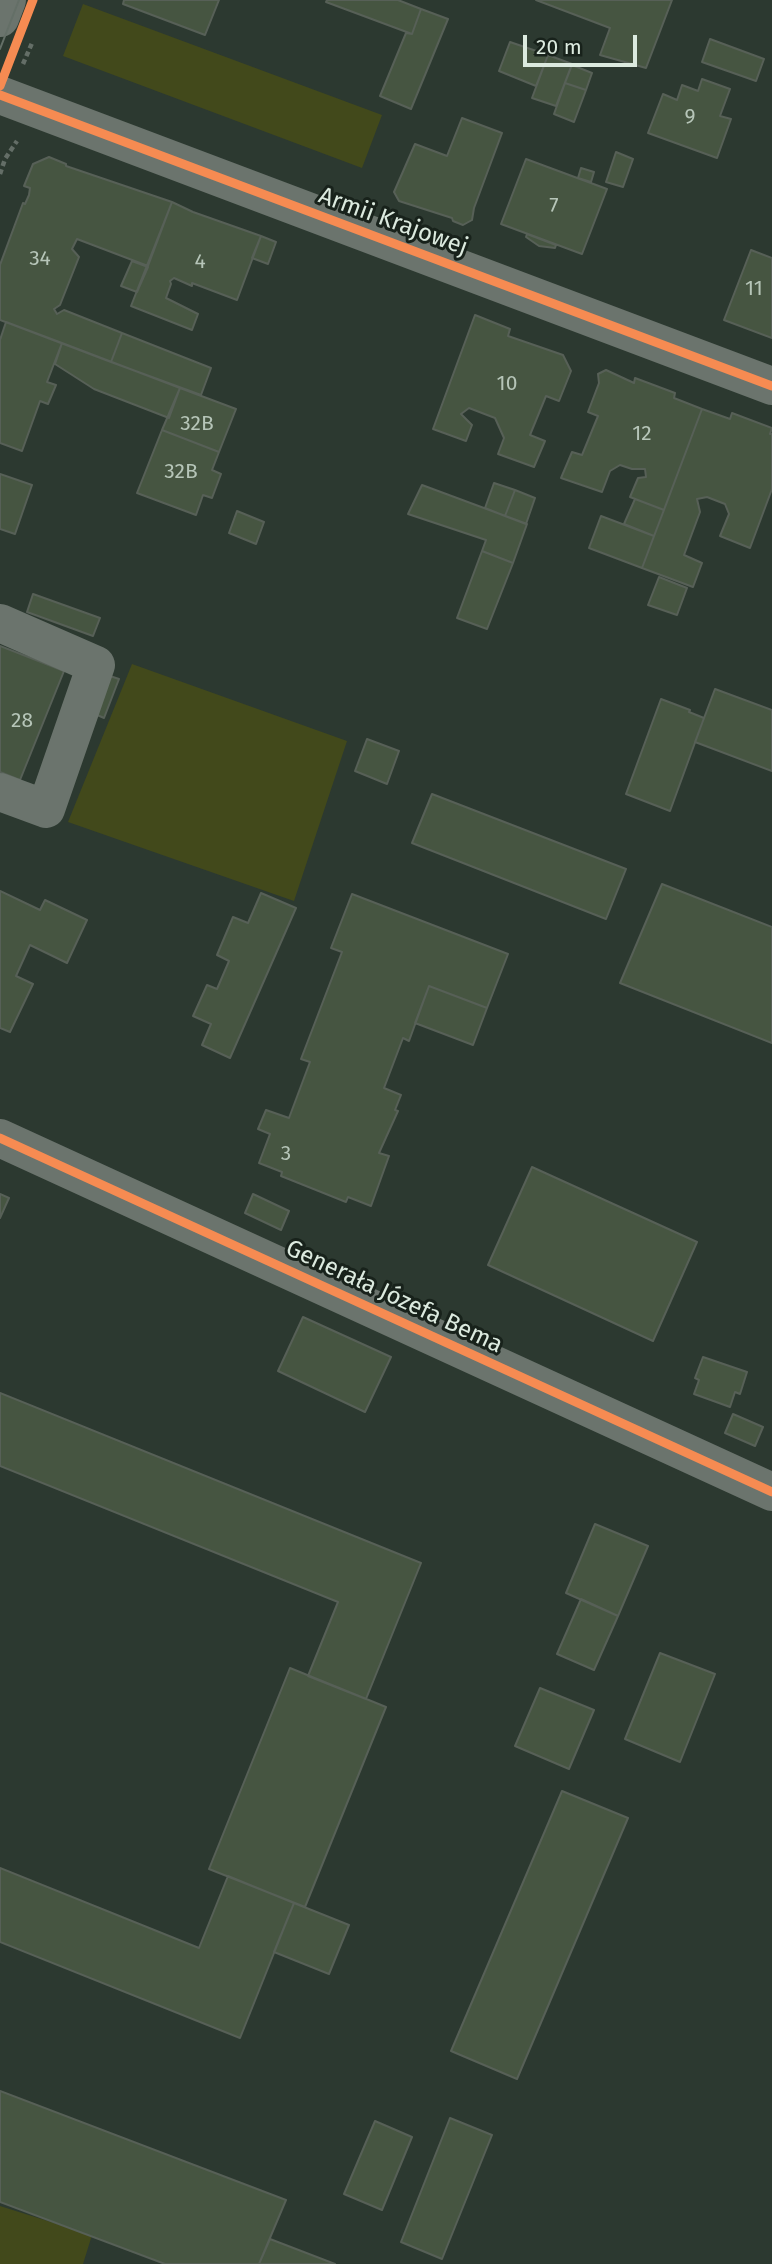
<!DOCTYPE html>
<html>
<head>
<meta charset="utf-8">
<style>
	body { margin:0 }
	#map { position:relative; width:772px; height:2264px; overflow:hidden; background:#2c3930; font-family:"Fira Sans",sans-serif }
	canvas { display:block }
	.scale { position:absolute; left:523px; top:35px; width:114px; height:32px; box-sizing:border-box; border:4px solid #dceadf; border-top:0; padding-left:9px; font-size:21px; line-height:24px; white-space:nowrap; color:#dceadf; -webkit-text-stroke:5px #18221b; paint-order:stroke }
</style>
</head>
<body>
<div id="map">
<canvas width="772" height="2264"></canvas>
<div class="scale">20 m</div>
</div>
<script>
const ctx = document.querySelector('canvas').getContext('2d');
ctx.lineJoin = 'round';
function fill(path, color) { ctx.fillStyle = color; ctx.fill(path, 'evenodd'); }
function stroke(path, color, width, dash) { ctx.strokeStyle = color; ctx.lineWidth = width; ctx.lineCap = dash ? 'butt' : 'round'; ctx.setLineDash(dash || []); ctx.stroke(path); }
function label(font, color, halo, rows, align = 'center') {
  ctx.font = font + ' "Fira Sans",sans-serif'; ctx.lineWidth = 6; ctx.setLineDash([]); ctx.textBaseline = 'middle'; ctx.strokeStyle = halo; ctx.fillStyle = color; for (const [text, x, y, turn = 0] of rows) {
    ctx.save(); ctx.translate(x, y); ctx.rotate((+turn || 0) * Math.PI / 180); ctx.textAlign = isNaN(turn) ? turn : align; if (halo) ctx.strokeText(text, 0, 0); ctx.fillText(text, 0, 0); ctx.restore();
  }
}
const green = new Path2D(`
	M83,4L382,115L362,168L63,56Z
	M132,664L347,741L294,901L68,822Z
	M0,2206L92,2235L83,2264H0Z`);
const building = new Path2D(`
	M124,0H219L205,35L123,4Z
	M327,0H398L421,9L412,34L326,2Z
	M536,0H672L646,68L600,55L610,28Z
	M421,9L448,19L411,109L380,96L406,33L412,34Z
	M710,39L764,59L756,81L702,62Z
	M510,42L548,55L536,86L499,71Z
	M548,55L572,64L556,106L532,98Z
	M572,65L592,73L586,90L565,83Z
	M702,79L730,89L720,116L731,119L717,158L648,133L663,94L677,100L682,85L698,91Z
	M565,83L586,90L574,122L554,114Z
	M462,118L502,133L474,208L472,220L463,225L453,221L452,218L399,201L394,192L415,144L447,156Z
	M616,152L633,159L623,187L606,182Z
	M49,157L66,164V166L172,202L148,266L77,239L72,249L79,257L60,305L54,309L57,314L64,310L122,333L111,362L0,320V265L23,203L25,204L29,195L30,188L24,186L33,164Z
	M526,159L607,189L582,254L501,224Z
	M581,168L594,172L591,182L578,178Z
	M172,202L193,212L261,236L237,300L192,283V286L174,278L170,281L171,284L166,298L198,314L192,330L131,306Z
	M527,234L556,245L555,248L539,246L526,237Z
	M261,236L276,242L268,264L252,258Z
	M751,250L772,258V338L724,320Z
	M132,261L148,267L137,292L121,286Z
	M475,315L510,329L508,336L563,355L571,371L559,401L546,396L530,435L545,441L534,467L498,454L504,438L495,418L469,408L461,414L472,425L466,441L433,429Z
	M6,322L62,343L47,382L56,385L48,404L40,401L22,451L0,443V340Z
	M122,333L211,368L201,395L111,362Z
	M62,343L180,388L169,418L94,389L55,364Z
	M606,370L634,383L635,378L675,393L674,398L702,409L664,510L630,497L638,478L646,477L645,469H632L620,465L610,471L602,492L561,478L572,452L582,455L598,416L588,412L599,383L598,374Z
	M180,388L236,409L219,452L162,430Z
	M702,409L730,419L732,413L772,428L770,434H772V489L750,548L720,536L729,514L725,504L707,497L697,499L700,512L684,555L702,563L693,587L642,568Z
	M162,430L219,452L212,470L221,474L212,498L203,495L196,515L137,493Z
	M0,474L32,485L15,534L0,529Z
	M494,483L515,490L505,516L485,508Z
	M422,485L527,524L513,563L482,551L486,540L408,514Z
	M515,490L535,498L526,524L505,516Z
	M635,499L664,510L654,536L624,524Z
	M237,511L264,522L256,544L229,533Z
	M601,516L654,536L642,568L589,548Z
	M482,551L513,563L487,629L457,618Z
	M659,577L687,588L677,615L648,605Z
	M33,594L100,618L93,636L27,612Z
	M0,646L64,671L20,780L0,772Z
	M101,673L119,679L104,718L86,710Z
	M715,689L772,710V771L695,742Z
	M661,699L690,710L689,712L704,718L670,811L626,794Z
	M367,739L399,751L387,784L355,771Z
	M432,794L626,869L606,919L412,843Z
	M662,884L772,927V1043L620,983Z
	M0,891L40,910L45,900L87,920L67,963L30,945L16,976L33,984L10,1032L0,1028Z
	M261,893L296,908L230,1058L202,1045L211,1024L193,1016L207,985L217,989L229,961L217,955L233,917L248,923Z
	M352,894L508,954L487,1008L429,986L409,1041L403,1038L384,1088L401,1095L395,1110L398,1111L379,1153L389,1156L371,1206L348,1197L346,1202L281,1176L282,1172L259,1163L270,1134L258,1129L266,1110L289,1118L310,1062L301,1059L342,952L331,948Z
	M429,986L487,1008L473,1045L415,1023Z
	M532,1167L697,1242L653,1341L488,1265Z
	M0,1194L9,1198L0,1218Z
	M253,1194L289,1211L281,1230L245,1213Z
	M303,1317L391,1357L365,1412L278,1371Z
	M703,1357L747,1372L740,1394L735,1392L730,1407L694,1394L699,1380L695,1378Z
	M0,1393L421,1563L366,1699L308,1676L338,1602L0,1466Z
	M733,1414L763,1427L755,1446L725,1433Z
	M595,1524L648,1546L618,1616L566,1593Z
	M581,1599L618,1616L594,1670L557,1654Z
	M660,1653L715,1674L680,1762L625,1739Z
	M290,1668L386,1707L305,1907L209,1869Z
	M540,1688L594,1710L569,1769L515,1746Z
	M562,1791L628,1818L517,2079L451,2051Z
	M0,1868L199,1948L228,1876L294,1903L240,2038L0,1942Z
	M294,1903L349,1925L329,1974L274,1952Z
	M0,2091L286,2200L259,2264H165L0,2202Z
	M450,2118L492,2135L442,2259L401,2242Z
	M375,2121L412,2137L382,2210L344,2194Z
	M270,2239L335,2264H259Z`);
const path = new Path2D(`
	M23,64L32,43
	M0,174L5,159L17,141`);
const minor = new Path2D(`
	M0,18L7,0
	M0,95L772,386
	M0,623L96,665L46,809L0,792
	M0,1138L772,1492`);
const tram = new Path2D(`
	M0,49L19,0`);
const cycleway = new Path2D(`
	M0,86L33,0
	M0,95L772,386
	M0,1138L772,1492`);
const numberNames = [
	["9",690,117],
	["7",554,206],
	["34",40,259],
	["4",200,262],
	["11",754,289],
	["10",507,384],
	["32B",197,424],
	["12",642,434],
	["32B",181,472],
	["28",22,721],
	["3",286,1154]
];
const streetNames = [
	["Armii Krajowej",393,222,20],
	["Generała Józefa Bema",394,1297,25]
];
fill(green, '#42491b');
fill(building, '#465541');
stroke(building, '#576057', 2);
stroke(path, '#646e67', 4.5, [5, 3.5]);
stroke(minor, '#6b746d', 38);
stroke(tram, '#646f67', 2);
stroke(cycleway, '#f68b52', 9);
label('21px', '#b6c5b8', null, numberNames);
label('24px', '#dceadf', '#18221b', streetNames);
</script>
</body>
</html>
